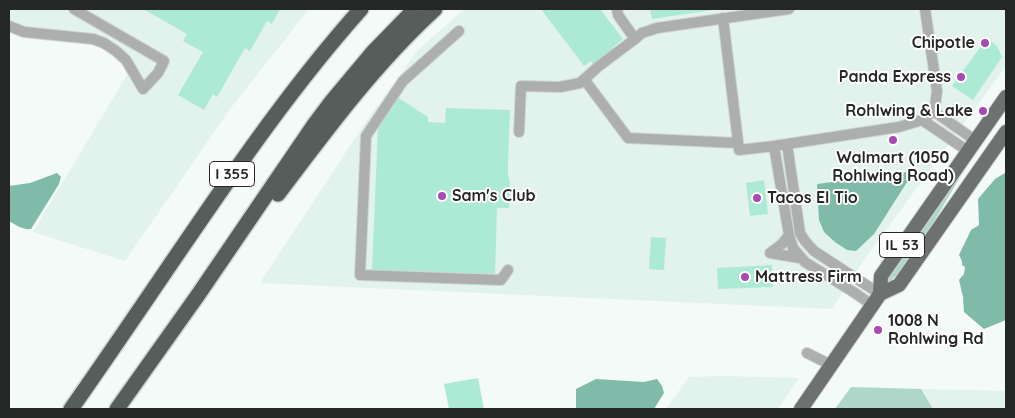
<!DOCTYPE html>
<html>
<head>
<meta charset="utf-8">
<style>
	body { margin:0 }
	#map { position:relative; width:1015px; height:418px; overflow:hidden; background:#f3faf8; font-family:Quicksand,sans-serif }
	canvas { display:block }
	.frame { position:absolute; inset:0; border:10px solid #242726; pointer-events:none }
</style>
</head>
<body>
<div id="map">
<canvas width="1015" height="418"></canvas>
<div class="frame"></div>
</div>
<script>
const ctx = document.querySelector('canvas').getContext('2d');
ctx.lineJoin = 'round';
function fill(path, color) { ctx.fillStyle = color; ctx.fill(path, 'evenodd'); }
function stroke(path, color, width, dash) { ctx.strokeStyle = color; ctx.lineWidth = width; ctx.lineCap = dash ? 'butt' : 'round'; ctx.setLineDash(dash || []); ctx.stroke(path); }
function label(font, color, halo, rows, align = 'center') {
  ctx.font = font + ' Quicksand,sans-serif'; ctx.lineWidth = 4; ctx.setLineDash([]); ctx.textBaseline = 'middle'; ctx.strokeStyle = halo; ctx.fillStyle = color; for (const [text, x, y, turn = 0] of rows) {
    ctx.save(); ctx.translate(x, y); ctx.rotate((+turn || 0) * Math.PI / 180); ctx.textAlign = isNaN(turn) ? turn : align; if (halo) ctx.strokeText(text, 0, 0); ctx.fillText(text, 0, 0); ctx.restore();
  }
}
const built = new Path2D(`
	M9,9H309L230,109L125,261L33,232L133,65L112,45L24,29L9,23Z
	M464,9H1006V66L861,264L832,309L260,283L363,126L417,51Z
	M723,376L799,378L778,409H666L689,377Z
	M921,389L1006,391V409H933Z`);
const green = new Path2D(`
	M976,150L915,254L897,275L887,284L886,277Z
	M851,387L921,389L933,409H835Z`);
const water = new Path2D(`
	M914,171L874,234L856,251L847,250L835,242L824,232L819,220L817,184Z
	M57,173L61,177L59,184L31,229C23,230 16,225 9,221V186L30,183Z
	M1005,173H1006V320L984,329L964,312L963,297L959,280L964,274L965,267L962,265V261L959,255L971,230L979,225L978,199L995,179Z
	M596,379L644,382L657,379L662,386L664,393L654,409H576V389Z`);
const building = new Path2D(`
	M143,9H280L272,24L267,21L250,51L245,48L217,97L213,94L204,110L178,95L203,52L183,41L187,34Z
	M541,9H600L623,39L612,48L614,51L594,66L591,61L584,66Z
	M650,9H713V10L652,19Z
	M987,38L997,46L1002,57L973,100L952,86Z
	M397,97L428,117V122L445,123L446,108L510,110L508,163V174L510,184L509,208H497L495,274L372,270L378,127Z
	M764,180L768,214L750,216L746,183Z
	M651,237L666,238L664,270L649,269Z
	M772,265L773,287L718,289L717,268Z
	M478,378L484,409H449L444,384Z`);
const minor = new Path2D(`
	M723,18L739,150L774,146L899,127L922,120L929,115L935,106L937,91L925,9
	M9,26L24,32L93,39L104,43L116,51L126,60L143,89L158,73L164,61L74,9
	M459,31L403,81L366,136L360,275L501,280L508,270
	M635,39L642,33L657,28L789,9
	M584,79L628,138L738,143
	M932,110L976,141
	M922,120L968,151
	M519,132L521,86L560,87L580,83L599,66L635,39L618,15L617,9
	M787,144L800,233L805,241L814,251L880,294
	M774,146L789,235L793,248L805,262L855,293L872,305
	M789,235L782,244L770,253L800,258
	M807,353L831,365`);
const major = new Path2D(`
	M880,294L881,276L1006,97
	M801,409L880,294L899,285L1006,132`);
const highway = new Path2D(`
	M278,194C327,129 375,64 435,9
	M71,409C109,355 146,300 183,246C239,164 295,83 361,9
	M117,409L198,295L314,125L332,101L373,52L415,9`);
const markers = [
	[985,43,5,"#a74ab4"],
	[961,77,5,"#a74ab4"],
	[983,111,5,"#a74ab4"],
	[893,140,5,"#a74ab4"],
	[442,196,5,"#a74ab4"],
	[757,198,5,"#a74ab4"],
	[745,277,5,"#a74ab4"],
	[878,330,5,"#a74ab4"]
];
const shields = [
	[232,174,45],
	[902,245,45]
];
const shieldNames = [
	["I 355",232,174],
	["IL 53",902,245]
];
const poiNames = [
	["Chipotle",975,43,"right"],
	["Panda Express",951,77,"right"],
	["Rohlwing & Lake",973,111,"right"],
	["Walmart (1050",893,158,"center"],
	["Rohlwing Road)",893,176,"center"],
	["Sam's Club",452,196],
	["Tacos El Tio",767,198],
	["Mattress Firm",755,277],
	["1008 N",888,321],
	["Rohlwing Rd",888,339]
];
fill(built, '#e2f2ec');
fill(green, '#aed7c9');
fill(water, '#7fbba8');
fill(building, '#adead6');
stroke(minor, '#ced4d2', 12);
stroke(major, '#ced4d2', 16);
stroke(highway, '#ced4d2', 18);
stroke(minor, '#acafae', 10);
stroke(major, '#6d7270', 14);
stroke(highway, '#575d5a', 15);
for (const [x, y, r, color] of markers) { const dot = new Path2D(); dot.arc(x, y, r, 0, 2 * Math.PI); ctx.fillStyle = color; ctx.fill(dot); stroke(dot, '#fff', 2); }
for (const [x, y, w] of shields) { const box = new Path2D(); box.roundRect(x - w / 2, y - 12.5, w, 25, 4); ctx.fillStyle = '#fff'; ctx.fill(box); stroke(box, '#242726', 1); }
label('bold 15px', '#242726', null, shieldNames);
label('bold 16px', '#242726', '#fff', poiNames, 'left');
</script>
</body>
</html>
